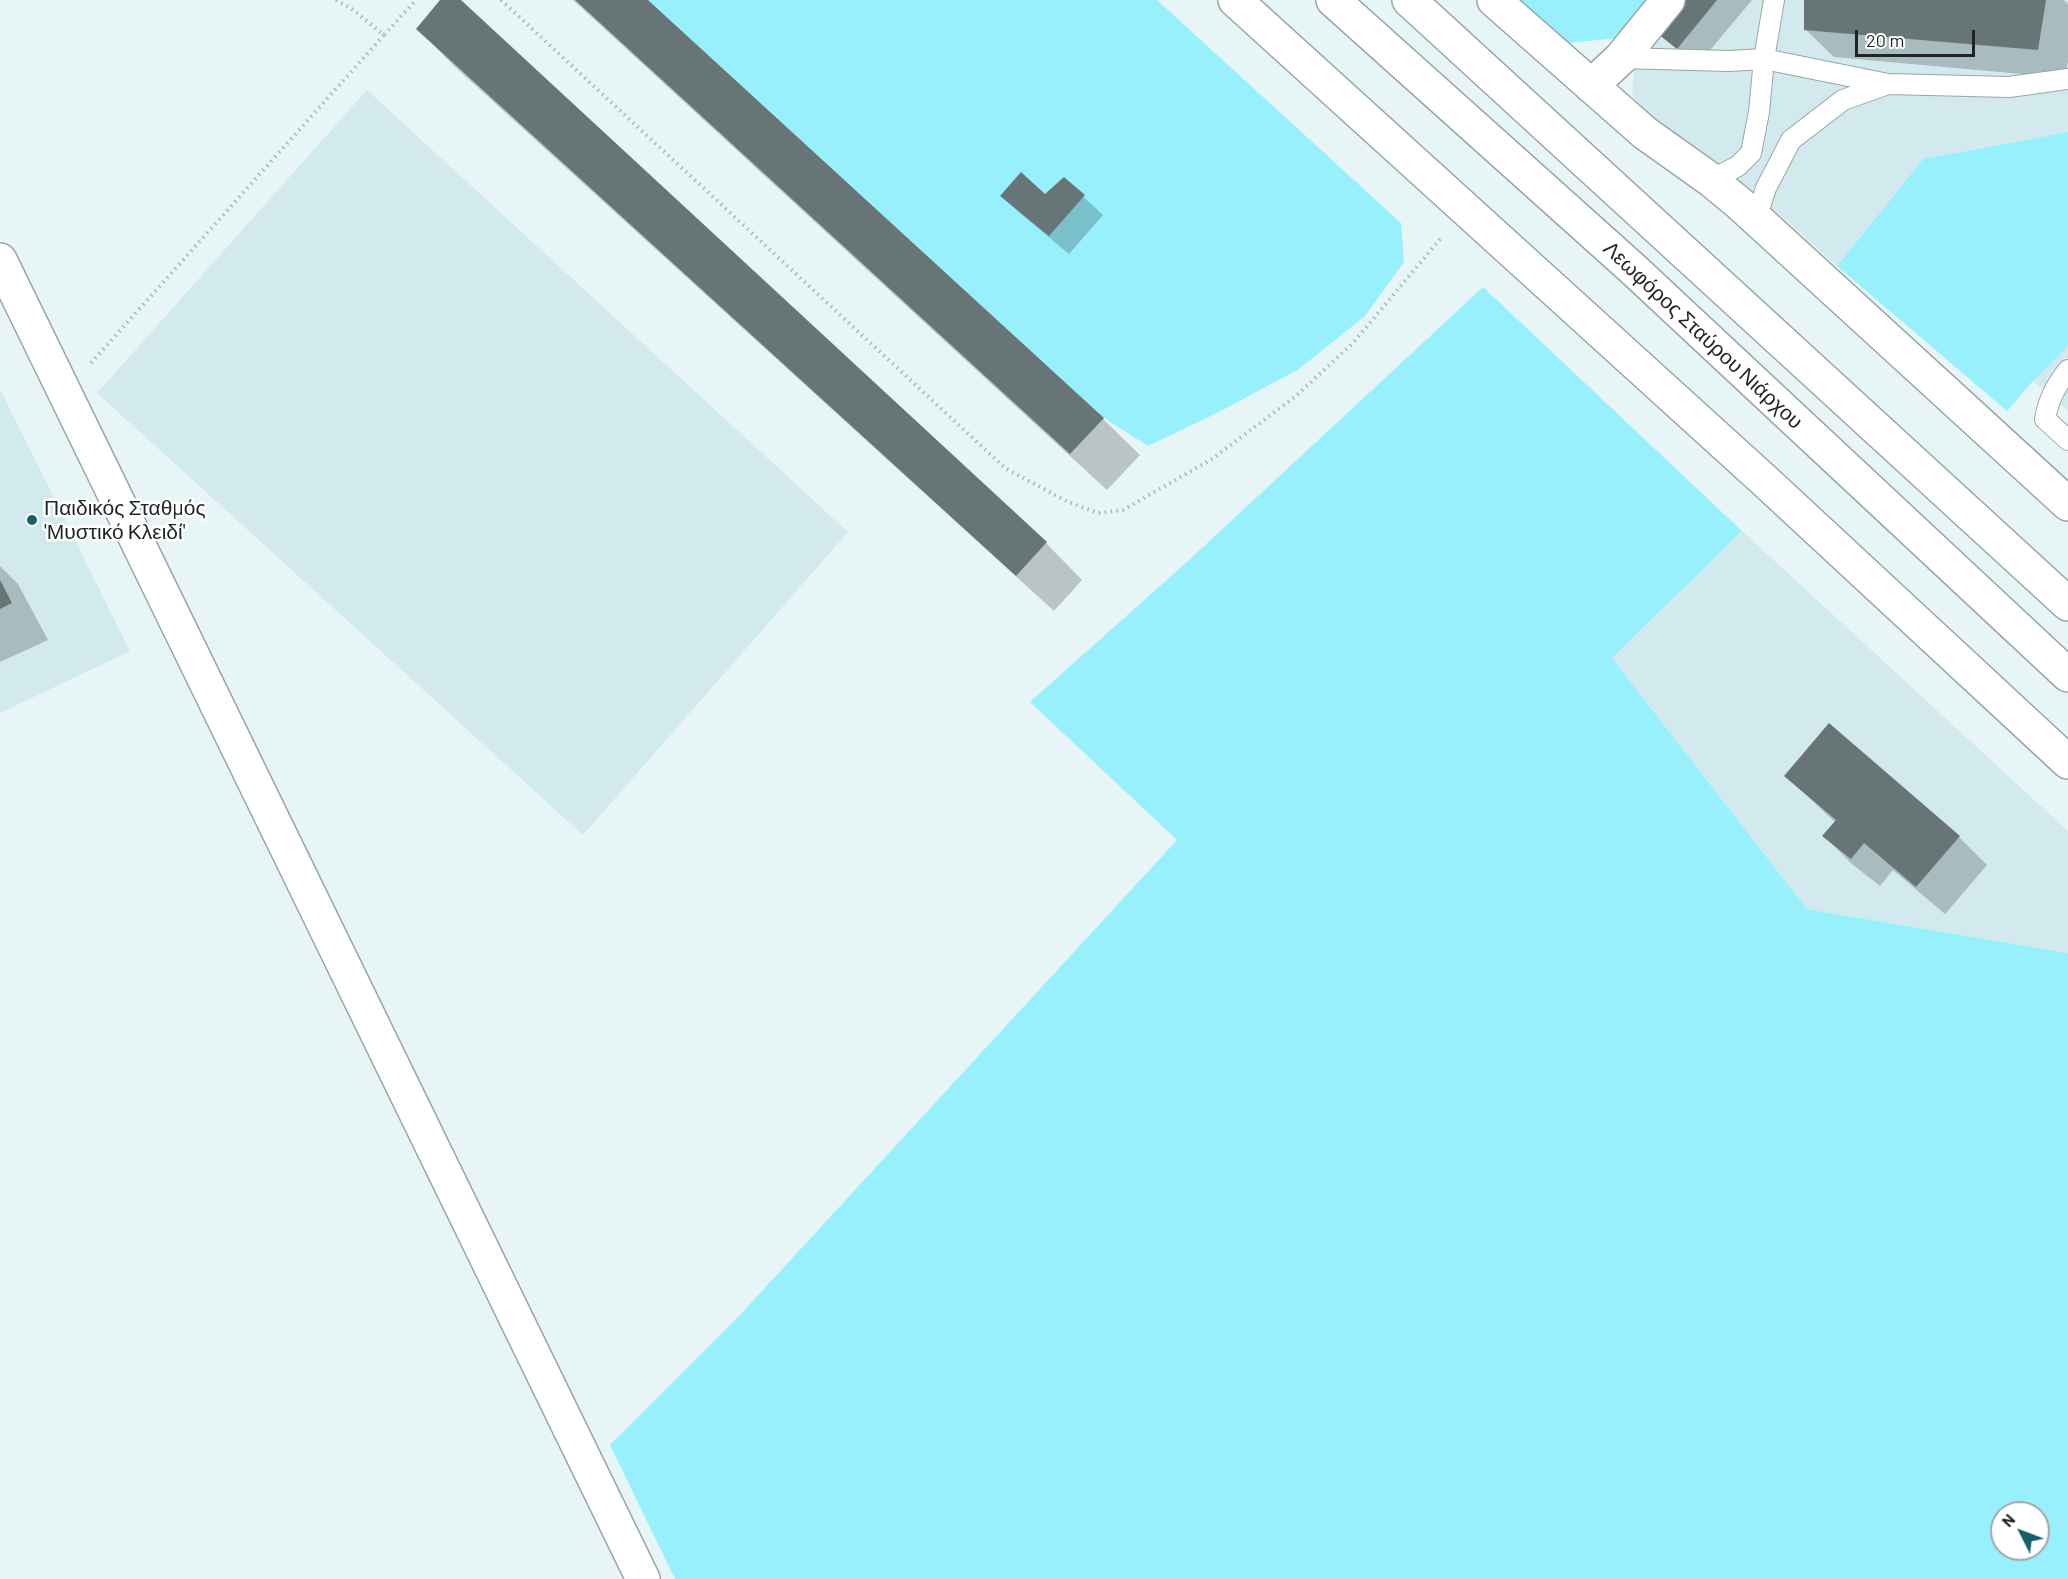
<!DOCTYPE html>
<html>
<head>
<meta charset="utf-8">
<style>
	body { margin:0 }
	#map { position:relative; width:2068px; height:1579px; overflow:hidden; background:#e7f5f7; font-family:Barlow,sans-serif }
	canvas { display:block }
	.north { position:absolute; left:1990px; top:1501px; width:60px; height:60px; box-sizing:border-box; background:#fff; border:2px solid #a5a7a8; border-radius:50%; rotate:312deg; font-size:16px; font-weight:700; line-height:24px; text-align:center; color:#1f2425 }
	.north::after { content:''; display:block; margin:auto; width:21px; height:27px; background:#14616b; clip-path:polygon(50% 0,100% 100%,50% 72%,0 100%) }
	.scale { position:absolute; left:1855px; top:30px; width:120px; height:27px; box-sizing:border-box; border:3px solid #1f2425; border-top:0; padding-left:8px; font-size:18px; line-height:21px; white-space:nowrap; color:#1f2425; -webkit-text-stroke:4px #fff; paint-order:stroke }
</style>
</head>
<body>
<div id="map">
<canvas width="2068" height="1579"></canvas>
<div class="north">N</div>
<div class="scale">20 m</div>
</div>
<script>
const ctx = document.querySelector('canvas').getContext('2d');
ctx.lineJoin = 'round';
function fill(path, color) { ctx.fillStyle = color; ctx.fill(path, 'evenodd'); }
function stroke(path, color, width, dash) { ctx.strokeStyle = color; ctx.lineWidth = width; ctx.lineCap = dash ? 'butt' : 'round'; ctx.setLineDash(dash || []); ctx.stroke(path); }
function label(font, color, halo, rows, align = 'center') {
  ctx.font = font + ' Barlow,sans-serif'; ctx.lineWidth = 5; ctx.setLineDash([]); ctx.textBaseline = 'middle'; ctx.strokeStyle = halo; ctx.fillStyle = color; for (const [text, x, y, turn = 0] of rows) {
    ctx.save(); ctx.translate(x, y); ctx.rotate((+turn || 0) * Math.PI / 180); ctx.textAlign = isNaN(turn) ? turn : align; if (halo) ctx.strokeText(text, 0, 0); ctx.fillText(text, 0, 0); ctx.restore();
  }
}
const built = new Path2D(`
	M1678,0H2068V132L1923,159L1837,266L1792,225L1721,167L1649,119L1632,94L1636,50Z
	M367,90L848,532L583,835L97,393Z
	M2068,346V411L2033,381Z
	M0,389L130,651L0,713Z
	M1742,531L2068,831V953L1807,909L1612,658Z`);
const green = new Path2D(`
	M648,0H1157L1401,223L1404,262L1365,316L1299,369L1219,412L1148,446L1104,418Z
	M1508,0H1651L1619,38L1556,44Z
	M2068,132V346L2033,381L2007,411L1837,266L1923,159Z
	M1483,287L1742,531L1612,658L1807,909L2068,953V1579H675L610,1445L739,1316L1177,840L1030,702L1189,560ZM2002,1513H2038V1549H2002Z`);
const shadow = new Path2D(`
	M441,0H459L1046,543L1082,580L1054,611L454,66L418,29Z
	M573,0H646L1103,419L1140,455L1107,490Z
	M1680,0H1752L1696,67L1655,29Z
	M1805,0H2064L2068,4V61L2065,78L1834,57L1805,29Z
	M1064,179L1103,215L1069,254L1021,214L1002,196H1045Z
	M0,566L18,584L48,640L0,662Z
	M1786,776L1959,837L1987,865L1945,914L1893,870L1880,886L1852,864L1824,836L1836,823Z`);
const building = new Path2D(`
	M440,0H461L1047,542L1016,576L416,29Z
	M575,0H648L1104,418L1070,454Z
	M1678,0H1717L1677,49L1653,30Z
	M1804,0H2046L2038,50L1804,30Z
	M1021,172L1045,194L1064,177L1085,195L1049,236L1000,196Z
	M0,580L12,603L0,609Z
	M1829,723L1960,836L1916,887L1864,843L1851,859L1822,836L1836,820L1784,776Z`);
const path = new Path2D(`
	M336,0L352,9L384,35L416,0
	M501,0L1005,468L1068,502L1098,513L1123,510L1212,459L1296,396L1353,343L1441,238
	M91,363L384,35`);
const service = new Path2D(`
	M1621,58L1729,61L1764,59L1888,84L2009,87L2068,79
	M1711,180L1738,166L1751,153L1759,112L1764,59L1774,0
	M1756,219L1766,188L1791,140L1843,100L1888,84
	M2068,370C2056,385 2048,400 2045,419L2068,440`);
const minor = new Path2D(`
	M1235,0L1765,481L2068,762
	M1494,0L1645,133L1711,180L1740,204L2068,504
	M1591,86L1621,58L1668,0
	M0,260L643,1579`);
const secondary = new Path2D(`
	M1333,0L1633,269L2068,675
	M1409,0L2068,604`);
const markers = [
	[32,520,6,"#14616b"]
];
const streetNames = [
	["Λεωφόρος Σταύρου Νιάρχου",1703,335,43]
];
const poiNames = [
	["Παιδικός Σταθμός",44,508],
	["'Μυστικό Κλειδί'",44,532]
];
fill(built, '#d2eaee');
fill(green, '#98f0fd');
fill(shadow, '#0003');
fill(building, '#687577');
stroke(service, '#98a6a8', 22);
stroke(minor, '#98a6a8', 36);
stroke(secondary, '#98a6a8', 36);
stroke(path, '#aab5b7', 4, [1.5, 4.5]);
stroke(service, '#fff', 20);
stroke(minor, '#fff', 33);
stroke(secondary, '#fff', 33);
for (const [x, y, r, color] of markers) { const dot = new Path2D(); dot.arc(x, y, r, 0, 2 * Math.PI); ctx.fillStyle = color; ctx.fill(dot); stroke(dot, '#fff', 2); }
label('21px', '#1f2425', '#fff', streetNames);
label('21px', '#1f2425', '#fff', poiNames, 'left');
</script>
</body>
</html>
